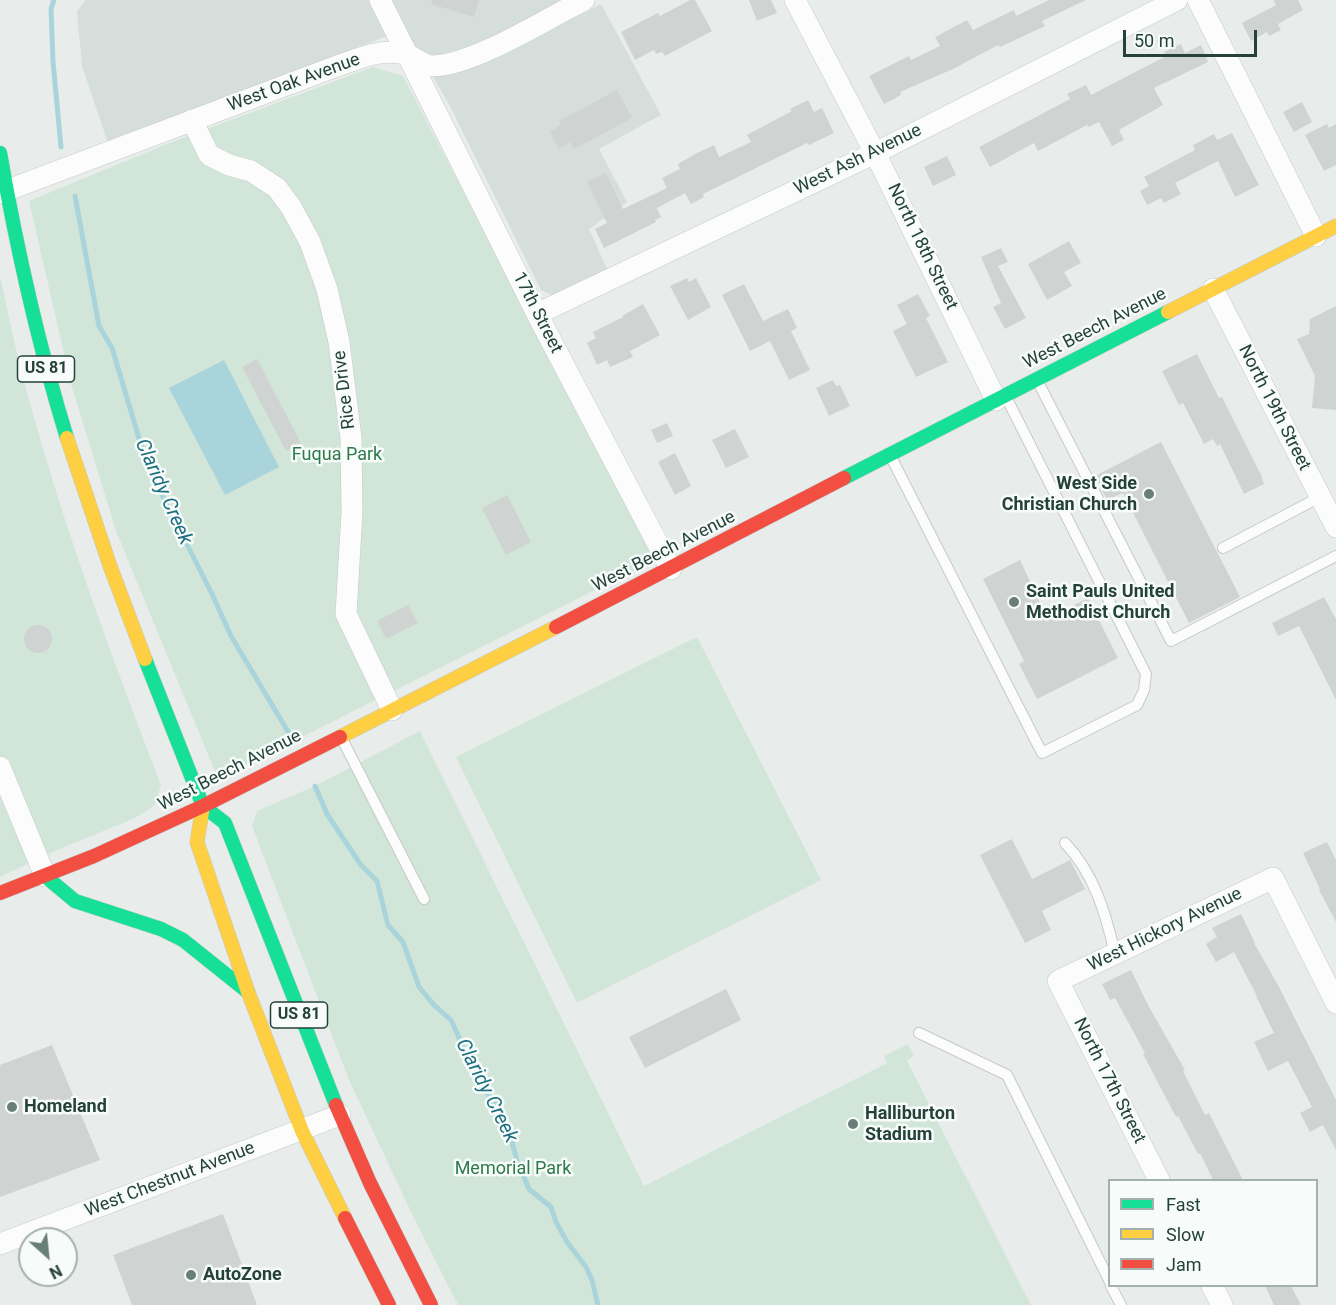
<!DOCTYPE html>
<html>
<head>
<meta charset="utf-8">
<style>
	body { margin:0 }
	#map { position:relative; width:1336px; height:1305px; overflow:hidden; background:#e8edeb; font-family:Roboto,sans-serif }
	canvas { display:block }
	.legend { position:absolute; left:1108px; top:1179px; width:210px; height:108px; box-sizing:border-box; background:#f7fbf9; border:2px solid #a3b1ad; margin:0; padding:8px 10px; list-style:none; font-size:18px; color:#24423a }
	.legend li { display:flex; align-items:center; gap:12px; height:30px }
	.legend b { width:30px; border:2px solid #a3b1ad }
	.north { position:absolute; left:18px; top:1227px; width:60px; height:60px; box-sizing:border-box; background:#f7fbf9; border:2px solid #a3b1ad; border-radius:50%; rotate:153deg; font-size:16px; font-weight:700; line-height:24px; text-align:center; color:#24423a }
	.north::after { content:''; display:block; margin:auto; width:21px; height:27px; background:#697e78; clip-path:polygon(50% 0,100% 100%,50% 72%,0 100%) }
	.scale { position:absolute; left:1123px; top:30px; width:134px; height:27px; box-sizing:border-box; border:3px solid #24423a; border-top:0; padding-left:8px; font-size:18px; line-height:21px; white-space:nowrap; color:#24423a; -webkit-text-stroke:4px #f7fbf9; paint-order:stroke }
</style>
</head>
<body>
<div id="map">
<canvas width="1336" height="1305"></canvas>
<ul class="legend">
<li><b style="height:8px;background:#16e098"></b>Fast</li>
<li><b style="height:8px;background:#ffcf43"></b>Slow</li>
<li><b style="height:8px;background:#f24e42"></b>Jam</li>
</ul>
<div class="north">N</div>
<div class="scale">50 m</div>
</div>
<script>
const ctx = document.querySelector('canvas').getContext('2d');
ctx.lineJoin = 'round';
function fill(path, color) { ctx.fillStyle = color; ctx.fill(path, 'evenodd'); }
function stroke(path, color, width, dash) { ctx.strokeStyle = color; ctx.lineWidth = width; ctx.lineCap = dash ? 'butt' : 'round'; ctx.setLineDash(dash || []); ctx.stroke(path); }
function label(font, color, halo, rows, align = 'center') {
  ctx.font = font + ' Roboto,sans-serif'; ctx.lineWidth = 5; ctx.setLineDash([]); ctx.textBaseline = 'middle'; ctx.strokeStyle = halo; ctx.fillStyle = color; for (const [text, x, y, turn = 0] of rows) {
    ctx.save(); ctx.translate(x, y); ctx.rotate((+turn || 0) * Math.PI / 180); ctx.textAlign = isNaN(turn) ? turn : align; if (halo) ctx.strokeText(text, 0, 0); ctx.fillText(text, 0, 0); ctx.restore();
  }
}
const built = new Path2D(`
	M85,0H572L580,15L601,4L661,115L599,149L627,202L589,229L608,271L554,296L541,290L450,106L405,29L108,143L82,66L77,12Z`);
const green = new Path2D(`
	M373,67L403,76L655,560L218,779L116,531L71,384L29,201L172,142Z
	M0,276C9,316 17,357 28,396C64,528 112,657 161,785L155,805L135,818L57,850L0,877Z
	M697,637L821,880L577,1003L456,757Z
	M420,731L644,1186L887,1063L884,1056L908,1044L914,1056L907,1061L1031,1305H458L412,1214L349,1080L252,826L257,811L315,786Z`);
const water = new Path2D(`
	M224,360L279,467L225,495L169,388Z`);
const stream = new Path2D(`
	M54,0L51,9L53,62L61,147
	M75,196L99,326L112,348L147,465L212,594L231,636L290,735
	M315,786L327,814L361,865L377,881L388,925L403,942L419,987L434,1005L451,1020L466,1053L473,1075L497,1106L510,1134L517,1161L529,1189L551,1207L556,1222L567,1242L586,1267L592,1280L598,1305`);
const building = new Path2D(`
	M432,0H479L474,17L431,4Z
	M690,0H695L712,31L665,56L662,52L656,54L654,50L635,60L621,32L658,13L660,16Z
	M749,0H771L777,13L757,21Z
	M1049,0H1086L1042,21L1045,26L1000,47L998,45L953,69L900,92L901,95L884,104L869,76L909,56L911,60L940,46L935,37L967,20L973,30L1014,10L1016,16Z
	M1273,0H1298L1303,10L1278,24L1281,30L1269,36L1267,32L1251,41L1242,23L1276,5Z
	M1181,44L1185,53L1201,45L1208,62L1154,88L1163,105L1119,130L1124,140L1112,146L1099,122L1088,127L1087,125L1038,151L1034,143L990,167L979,147L1070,99L1067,94L1086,85L1091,95L1166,56L1164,52Z
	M617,90L632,118L574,149L570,142L559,149L550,132L561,125L559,121Z
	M808,100L814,112L822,108L834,133L809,145L807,143L703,194L704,197L691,204L685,193L657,208L661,217L655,220L656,222L604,248L595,229L607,223L587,182L606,173L623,209L667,188L662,178L680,169L678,164L695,154L714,145L719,157L751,142L747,135L792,111L790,109Z
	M1302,102L1312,122L1294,132L1283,112Z
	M1327,124L1329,128L1336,124V165L1324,171L1305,135Z
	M1232,133L1259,185L1235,197L1218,161L1175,183L1181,194L1164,203L1161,198L1147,205L1140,191L1149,186L1144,177L1195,150L1193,145L1214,134L1217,140Z
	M947,156L956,175L933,186L924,167Z
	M1069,241L1081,263L1064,272L1072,286L1047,300L1028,264Z
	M1001,248L1008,262L998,266L1026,318L1005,329L993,307L1001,303L981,257Z
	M687,278L689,282L696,278L711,307L688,320L670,286Z
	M744,284L763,321L788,309L797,328L791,331L810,370L789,380L770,341L750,351L722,295Z
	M918,294L930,316L926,318L948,362L916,377L893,331L907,324L897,305Z
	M643,304L660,335L630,351L633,357L610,367L607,360L597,365L587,343L596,338L593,332L623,317L622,316Z
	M1336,306V410L1312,408L1315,376L1297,339L1309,334L1310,319Z
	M1197,354L1219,398L1222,397L1261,475L1264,484L1244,494L1220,444L1217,446L1213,439L1204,444L1183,403L1179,405L1162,371Z
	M257,359L301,443L286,451L242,367Z
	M833,380L836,386L840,385L850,406L829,416L816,388Z
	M667,423L673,436L657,443L651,430Z
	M735,429L749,457L726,468L712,440Z
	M1161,442L1240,597L1189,623L1123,493L1107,500L1095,476Z
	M675,453L691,486L675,495L658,462Z
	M507,495L531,542L506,555L482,508Z
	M1020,560L1043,609L1057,602L1062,611L1088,598L1118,658L1037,699L1019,664L1024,661L983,579Z
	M1324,597L1336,619V700L1299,626L1278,636L1272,623Z
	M408,605L418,623L386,639L377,621Z
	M24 639a14 14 0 1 1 28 0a14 14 0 1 1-28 0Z
	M1012,839L1032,879L1070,860L1085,889L1042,911L1051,930L1025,943L980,855Z
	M1327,842L1336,860V922L1319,890L1320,889L1303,853Z
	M1241,914L1255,943H1254L1278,985L1336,1100V1150L1323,1125L1310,1132L1300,1113L1312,1107L1288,1061L1268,1071L1254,1042L1274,1033L1256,996H1257L1234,952L1216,962L1206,944L1217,937L1212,928Z
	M1131,970L1148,1005L1185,1070L1183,1071L1205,1115L1209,1113L1243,1180H1213L1200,1153L1198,1154L1178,1116L1176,1117L1143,1054L1145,1053L1115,998L1110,1000L1102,984Z
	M726,989L741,1020L645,1068L629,1037Z
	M52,1045L100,1160L0,1197V1065Z
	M223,1214L257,1305H132L113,1255Z
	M1265,1286H1291L1301,1305H1274Z`);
const lane = new Path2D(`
	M1037,380L1171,641L1336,556
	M891,457L1042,753L1137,705L1144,690L1146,674L1006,397
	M1223,548L1320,497
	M341,737L424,899
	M1065,843C1094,873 1106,914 1115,954
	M919,1033L1007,1075L1110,1282
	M1111,1286L1121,1305`);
const street = new Path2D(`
	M380,0L537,314L671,569
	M795,0L875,153L996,400
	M1198,0L1316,236
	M192,120L209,155L229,165L251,171L277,188L291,207L310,242L327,289L339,342L351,438L352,512L346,614L392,710
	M0,193L337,66C361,58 383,47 408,55C416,58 424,66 433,66C474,65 546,19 584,0
	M1213,289L1336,527
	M537,314L875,153L1177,0
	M0,767L45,876
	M1159,1180L1058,981L1273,878L1336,1003
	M0,1244L340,1115
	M1212,1286L1222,1305`);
const fast = new Path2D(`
	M0,153C17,250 38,344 67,438
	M844,478L1168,312
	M145,659L203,806L225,823L336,1105
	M45,876L75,901L161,929L183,940L248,992`);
const slow = new Path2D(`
	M1168,312L1336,226
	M67,438L110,566L145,659
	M340,737L556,627
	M203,806L197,842L248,992L302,1131L345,1218`);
const jam = new Path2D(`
	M556,627L844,478
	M0,893L94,856L203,806L340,737
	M336,1105L370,1183L431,1305
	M345,1218L389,1305`);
const markers = [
	[1149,494,6,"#697e78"],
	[1014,602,6,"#697e78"],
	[12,1107,6,"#697e78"],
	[853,1124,6,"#697e78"],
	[191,1275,6,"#697e78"]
];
const shields = [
	[46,369,57],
	[299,1015,57]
];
const shieldNames = [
	["US 81",46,369],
	["US 81",299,1015]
];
const streetNames = [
	["West Oak Avenue",294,83,-20],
	["West Ash Avenue",858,160,-26],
	["North 18th Street",922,247,64],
	["17th Street",537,313,63],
	["West Beech Avenue",1095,329,-27],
	["Rice Drive",345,390,-97],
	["North 19th Street",1274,408,63],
	["West Beech Avenue",664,552,-27],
	["West Beech Avenue",230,771,-27],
	["West Hickory Avenue",1165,930,-26],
	["North 17th Street",1109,1081,63],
	["West Chestnut Avenue",170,1180,-21]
];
const parkNames = [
	["Fuqua Park",337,455],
	["Memorial Park",513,1169]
];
const poiNames = [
	["West Side",1137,484,"right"],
	["Christian Church",1137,505,"right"],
	["Saint Pauls United",1026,592],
	["Methodist Church",1026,613],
	["Homeland",24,1107],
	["Halliburton",865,1114],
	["Stadium",865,1135],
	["AutoZone",203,1275]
];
const waterNames = [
	["Claridy Creek",163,492,66],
	["Claridy Creek",486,1091,63]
];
fill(built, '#d6dedb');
fill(green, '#d1e6d8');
fill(water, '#a9d4db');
stroke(stream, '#a9d4db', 5);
fill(building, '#cfd4d2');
stroke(lane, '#c5cac8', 12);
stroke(street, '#c5cac8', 22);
stroke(fast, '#c3cbc8', 15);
stroke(slow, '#c3cbc8', 15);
stroke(jam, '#c3cbc8', 15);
stroke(lane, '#fcfcfc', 10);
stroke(street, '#fcfcfc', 21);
stroke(fast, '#16e098', 14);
stroke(slow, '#ffcf43', 14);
stroke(jam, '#f24e42', 14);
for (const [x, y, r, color] of markers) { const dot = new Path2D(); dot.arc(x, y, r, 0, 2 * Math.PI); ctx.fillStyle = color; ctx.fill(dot); stroke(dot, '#f7fbf9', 2); }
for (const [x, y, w] of shields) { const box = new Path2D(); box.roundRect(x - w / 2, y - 13, w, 26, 4.5); ctx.fillStyle = '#f7fbf9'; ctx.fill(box); stroke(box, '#24423a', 1.5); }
label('bold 16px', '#24423a', null, shieldNames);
label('18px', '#24423a', '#f7fbf9', streetNames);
label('18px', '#2d7a4b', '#f7fbf9', parkNames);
label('bold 18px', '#24423a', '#f7fbf9', poiNames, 'left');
label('italic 20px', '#1c6f80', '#f7fbf9', waterNames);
</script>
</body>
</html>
